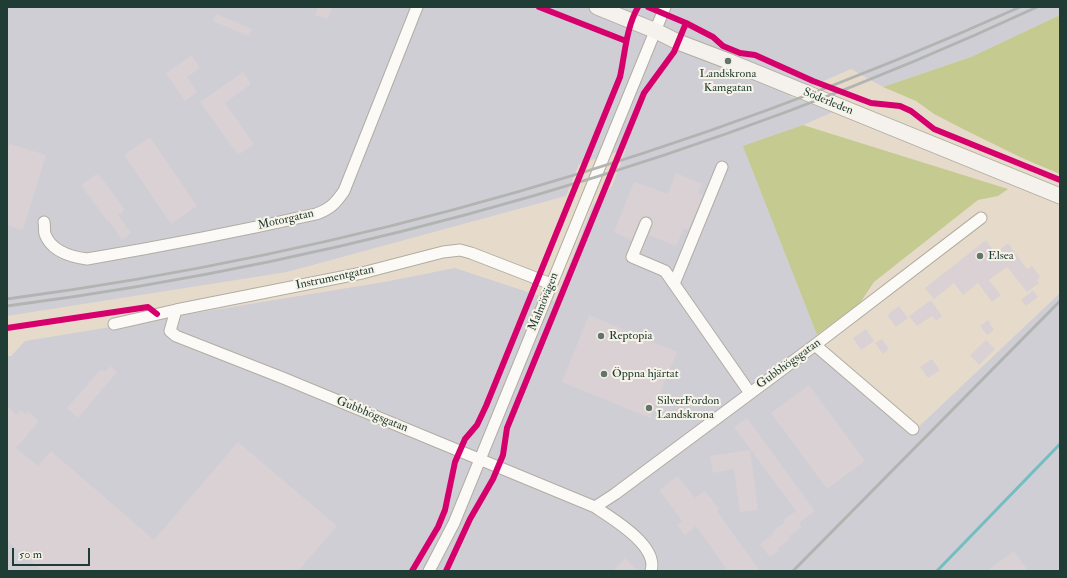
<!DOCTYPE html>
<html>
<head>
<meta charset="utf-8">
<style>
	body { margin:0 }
	#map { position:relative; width:1067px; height:578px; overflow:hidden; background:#e6dbcb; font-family:"IM FELL Double Pica",serif }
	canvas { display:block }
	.frame { position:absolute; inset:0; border:8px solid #1f3d34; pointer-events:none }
	.scale { position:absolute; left:12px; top:548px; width:78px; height:18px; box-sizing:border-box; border:2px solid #1f3d34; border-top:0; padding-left:5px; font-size:12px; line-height:14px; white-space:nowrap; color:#1f3d34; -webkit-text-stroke:3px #f7f3e8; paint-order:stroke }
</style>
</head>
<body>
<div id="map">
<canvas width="1067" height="578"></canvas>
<div class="frame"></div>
<div class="scale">50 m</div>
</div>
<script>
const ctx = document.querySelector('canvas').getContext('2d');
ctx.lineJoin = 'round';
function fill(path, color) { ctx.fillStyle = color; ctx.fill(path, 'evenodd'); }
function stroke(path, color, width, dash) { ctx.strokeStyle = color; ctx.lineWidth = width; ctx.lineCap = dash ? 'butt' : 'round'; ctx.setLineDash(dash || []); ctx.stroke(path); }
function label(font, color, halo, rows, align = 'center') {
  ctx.font = font + ' "IM FELL Double Pica",serif'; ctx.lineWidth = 4; ctx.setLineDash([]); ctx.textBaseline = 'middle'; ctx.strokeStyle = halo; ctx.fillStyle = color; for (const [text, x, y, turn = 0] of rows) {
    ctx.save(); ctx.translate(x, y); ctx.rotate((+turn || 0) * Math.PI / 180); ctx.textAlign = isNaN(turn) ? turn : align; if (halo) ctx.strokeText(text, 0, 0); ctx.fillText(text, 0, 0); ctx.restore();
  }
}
const industrial = new Path2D(`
	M7,7H1060V15L971,57L883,87L851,69L789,96L833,112L803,125L744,147L817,335L818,354L911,434L1060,293V571H7V356H11L25,341L384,282L455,268L555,301L593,205L612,186L626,149L579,164L566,196L287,272L7,316Z`);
const green = new Path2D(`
	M1060,15V174L1022,158L965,130L934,114L916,101L883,87L971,57Z
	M803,125L1008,189L998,196L978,200L874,282L860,303L817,335L743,146Z`);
const stream = new Path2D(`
	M937,571L1060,444`);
const building = new Path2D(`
	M318,7H332L328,19L315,15Z
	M216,14L252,29L249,36L213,21Z
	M192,55L200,68L187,77L197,92L185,101L166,73Z
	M243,72L251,84L225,103L254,144L238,155L200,102Z
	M150,137L197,206L171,224L124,155Z
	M10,144L46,155L23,230L7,225V152Z
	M98,173L125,210L118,215L131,233L122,240L109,221L108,222L81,185Z
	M676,173L702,184L698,193L703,195L688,230L684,228L676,246L649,235L653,222L651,218L648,216H645L640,220L632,240L614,232L634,182L668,194Z
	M986,240L995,253L1008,243L1027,269L1032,266L1040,277L1037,280L1039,283L1027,292L1007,267L989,280L1001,295L992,302L978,283L963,295L954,283L934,299L925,288Z
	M1033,290L1038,297L1026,306L1021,300Z
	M931,300L942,316L936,321L932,316L917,326L909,316Z
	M899,306L908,318L896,327L887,315Z
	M589,315L677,352L650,418L562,382Z
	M988,320L994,330L987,335L980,326Z
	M866,329L874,341L861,350L853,338Z
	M882,339L889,349L883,354L875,343Z
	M986,340L995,349L979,365L970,355Z
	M932,359L940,370L928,378L920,367Z
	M110,366L117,372L78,418L67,408L101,369L105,372Z
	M809,385L865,461L827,489L771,413Z
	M7,406L17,415L21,410L26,414L28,411L39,421L16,448L38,466L51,451L154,540L238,442L337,526L298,571H43L7,541Z
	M747,418L815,511L799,523L802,527L788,537L790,539L777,549L779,551L770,557L760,544L773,534L772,532L785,522L783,520L796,511L734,427Z
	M750,450L758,510L740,512L734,469L713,473L710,456Z
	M678,476L695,498L705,491L719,509L717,511L760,571H728L696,526L685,535L677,525L682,521L659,490Z
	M1014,551L1028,571H987Z
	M625,558L638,571H613Z`);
const street = new Path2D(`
	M44,222C45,226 44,231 45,234C51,251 72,257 87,259C164,246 240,231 316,214C330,209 335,204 344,191L417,7
	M646,223L632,257L665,271L750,393
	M674,284L722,167
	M176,310L170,331L176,336L283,378L595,507L615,494L815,345L981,218
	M114,324L176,310L362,273L443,252L460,250L471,253L551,284
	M815,345L913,429
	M595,507C613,519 659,546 651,571
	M429,571L454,523L665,7`);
const secondary = new Path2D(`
	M597,7L656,31L678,42L728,61L1060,196`);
const rail = new Path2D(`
	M7,299C361,252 695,153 1020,7
	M7,306C362,260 712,158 1037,7
	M793,571L1060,301`);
const cycleway = new Path2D(`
	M539,7L626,41
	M648,7L686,23L713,37L723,46L740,53L755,55L813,81L871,103L900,106L911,111L934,129L1060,180
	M7,328L148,307L157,314
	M412,571L438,527L445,510L455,462L465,439L477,425L486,406L620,77C625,54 626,28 638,7
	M446,571L470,519L493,479L503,455L507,428L644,93L674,52L686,23`);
const markers = [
	[728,61,4,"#657469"],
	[980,256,4,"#657469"],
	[601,336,4,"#657469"],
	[604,374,4,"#657469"],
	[649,408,4,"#657469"]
];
const poiNames = [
	["Landskrona",728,74,"center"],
	["Kamgatan",728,88,"center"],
	["Elsea",988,256],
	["Reptopia",609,336],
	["Öppna hjärtat",612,374],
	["SilverFordon",657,401],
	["Landskrona",657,415]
];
const streetNames = [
	["Söderleden",828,102,22],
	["Motorgatan",286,220,-13],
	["Instrumentgatan",335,278,-12],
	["Malmövägen",544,302,-68],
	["Gubbhögsgatan",789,364,-36],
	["Gubbhögsgatan",372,415,22]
];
fill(industrial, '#cfced5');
fill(green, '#c5ca91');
stroke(stream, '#73bec1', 3);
fill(building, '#dad1d4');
stroke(street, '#b1ada2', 13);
stroke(secondary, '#b1ada2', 17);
stroke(street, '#fbfaf7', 11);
stroke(secondary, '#f5f1ec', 15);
stroke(rail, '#b2b4b1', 3);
stroke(cycleway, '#d6006c', 6);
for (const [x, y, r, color] of markers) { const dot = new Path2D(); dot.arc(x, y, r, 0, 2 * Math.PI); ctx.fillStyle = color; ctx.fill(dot); stroke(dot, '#f7f3e8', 1.5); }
label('12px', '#1f3d34', '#f7f3e8', poiNames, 'left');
label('12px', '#1f3d34', '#f7f3e8', streetNames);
</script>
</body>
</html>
